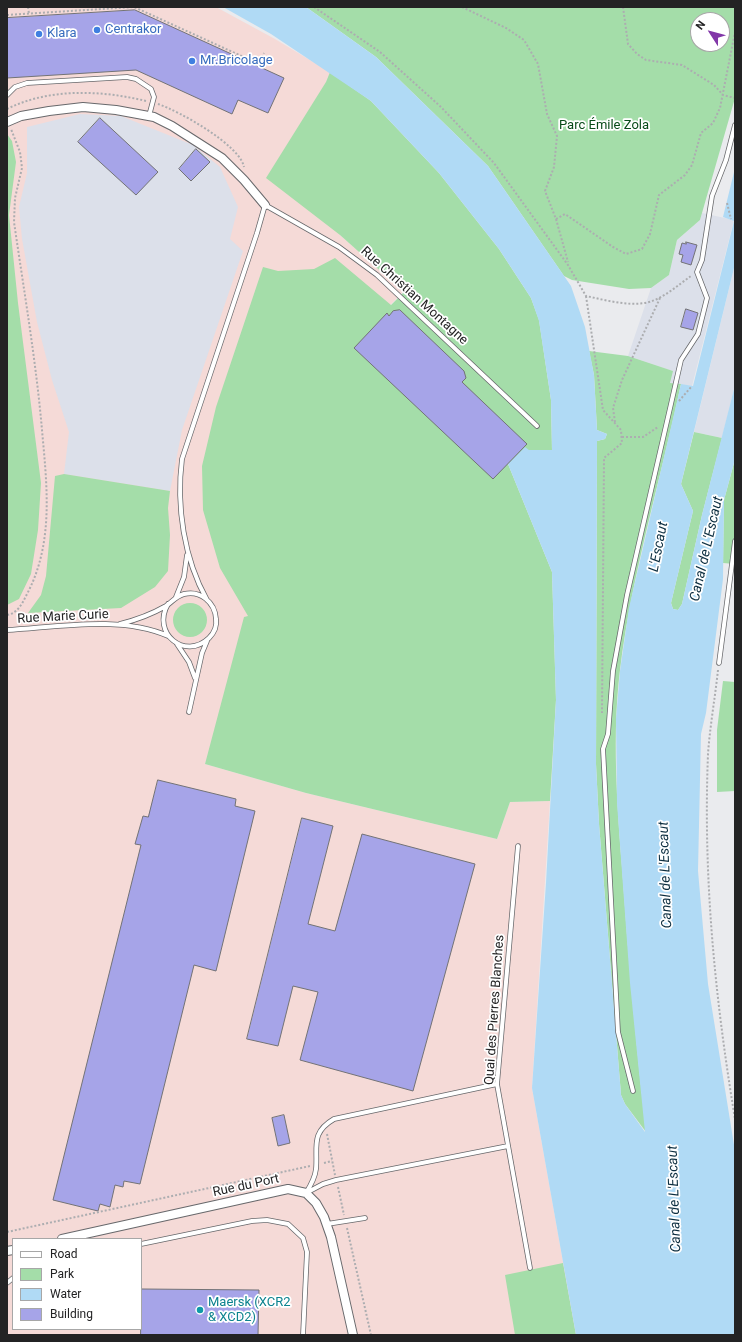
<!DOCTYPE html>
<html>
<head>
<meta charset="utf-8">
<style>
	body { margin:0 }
	#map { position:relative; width:742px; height:1342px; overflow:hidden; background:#eaebee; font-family:Roboto,sans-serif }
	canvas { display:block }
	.frame { position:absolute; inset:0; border:8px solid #232324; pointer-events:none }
	.legend { position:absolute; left:12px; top:1238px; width:130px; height:92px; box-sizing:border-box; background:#fff; border:1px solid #a7a7a7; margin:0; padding:5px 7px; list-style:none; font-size:12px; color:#232324 }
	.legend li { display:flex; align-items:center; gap:8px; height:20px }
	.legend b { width:20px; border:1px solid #a7a7a7 }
	.north { position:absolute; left:690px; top:12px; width:40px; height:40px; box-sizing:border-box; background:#fff; border:1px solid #a7a7a7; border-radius:50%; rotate:306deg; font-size:11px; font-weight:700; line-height:16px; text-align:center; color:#232324 }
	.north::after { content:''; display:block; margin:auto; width:14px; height:18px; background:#8237a8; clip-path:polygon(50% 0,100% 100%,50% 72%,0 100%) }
</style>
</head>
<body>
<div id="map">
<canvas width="742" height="1342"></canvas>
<div class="frame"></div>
<ul class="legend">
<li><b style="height:5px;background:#fff"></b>Road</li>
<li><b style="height:11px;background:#a4dda9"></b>Park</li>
<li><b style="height:11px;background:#b0daf5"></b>Water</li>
<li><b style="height:11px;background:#a6a4e8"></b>Building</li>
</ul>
<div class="north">N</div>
</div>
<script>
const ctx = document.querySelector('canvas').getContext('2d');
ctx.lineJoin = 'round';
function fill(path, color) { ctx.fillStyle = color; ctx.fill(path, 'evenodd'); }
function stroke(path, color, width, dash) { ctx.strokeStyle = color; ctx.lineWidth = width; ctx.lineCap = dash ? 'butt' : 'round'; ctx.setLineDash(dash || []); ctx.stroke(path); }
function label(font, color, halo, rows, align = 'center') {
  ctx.font = font + ' Roboto,sans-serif'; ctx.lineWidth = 3.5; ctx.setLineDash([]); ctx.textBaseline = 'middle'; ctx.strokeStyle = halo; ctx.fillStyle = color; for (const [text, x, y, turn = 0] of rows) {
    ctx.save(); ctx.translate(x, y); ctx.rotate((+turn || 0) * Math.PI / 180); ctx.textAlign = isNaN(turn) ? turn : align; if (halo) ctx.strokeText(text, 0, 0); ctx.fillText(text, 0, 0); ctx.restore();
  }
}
const commercial = new Path2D(`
	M7,7H216L275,39L330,72L326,82L340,235L404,291L341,356L205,764L306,793L497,839L510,802L550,801L532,1088L576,1335H7ZM13,1239H141V1329H13Z`);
const built = new Path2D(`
	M80,114L121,116L193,145L220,167L238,207L230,239L243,251L182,430L170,491L64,474L69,432L52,380L37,322L22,239L19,207L27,173V127Z
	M702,213L734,220L692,386L670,383L672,371L628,356L651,288L669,275L677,240L700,220Z
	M735,264V385L722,438L694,432Z`);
const green = new Path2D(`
	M306,7H735V98L700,220L677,240L669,275L651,288L629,289L572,280L564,276L488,166L376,57ZM698,20H722V44H698Z
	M330,72L371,101L439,173L499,249L531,298L539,320L551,400L552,451L529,450L508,464L552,572L556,700L550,801L510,802L497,839L306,793L205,764L244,617L248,616L220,568L203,510L202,466L216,407L263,267L278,271L314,269L335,258L391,305L404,292L340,235L266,178L326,82Z
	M7,134L12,141L16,162L9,215L18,303L41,483L38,530L31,574L19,599L7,605Z
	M589,351L628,356L673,371L670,383L681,384C661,479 632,573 620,670C612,735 617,802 622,867C628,956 636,1044 646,1132L625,1104L621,1095L599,824L596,764L597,441L605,439L607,434L597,430L594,375Z
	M694,432L722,438L702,515L682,604L678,610L673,609L671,603L693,511L681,484Z
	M735,459V564L723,563L724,500Z
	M64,474L170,491L168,508L170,535L168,571L155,587L121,608L28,613L41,595L46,576L55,476Z
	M173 620a17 17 0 1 1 34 0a17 17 0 1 1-34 0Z
	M723,681L735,682V791L717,792V730Z
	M563,1263L576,1335H515L505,1275Z`);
const water = new Path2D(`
	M223,7H306L376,57L488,166L571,286L585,327L594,375L597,430L607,434L605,439L597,441L596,764L599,824L621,1095L625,1104L645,1132L630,983L617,803L616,719L620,671L629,608L681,384L693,386L734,221L723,217L735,168V264L681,484L693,511L671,603L673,609L678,610L682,604L702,515L735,385V459L724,500L723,579L706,713L701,734L698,871L708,984L735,1151V1335H576L532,1088L546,883L556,700L552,572L508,464L525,447L529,450H552L551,400L539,321L531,298L499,249L439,173L371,101L271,34Z`);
const building = new Path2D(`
	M135,10L284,78L268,113L238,100L232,114L136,70L7,78V18Z
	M100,118L158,172L136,195L78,142Z
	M196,149L210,162L191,181L179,169Z
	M686,242L697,245L691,265L681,262L683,255L679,254L682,243L686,244Z
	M686,309L698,313L693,330L681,327Z
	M400,310L464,371L466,378L462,382L527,444L493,479L354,348L387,313L389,316L393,311Z
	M158,780L236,799L235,806L255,811L216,971L194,965L140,1184L124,1181L123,1187L115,1185L110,1207L100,1204L98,1211L53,1200L141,845L135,844L143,816L148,817Z
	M302,818L333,826L308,924L335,931L362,834L475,864L413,1091L300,1060L318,992L293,986L278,1046L247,1039Z
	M284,1115L290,1143L278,1146L272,1118Z
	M141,1289L259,1290L258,1335H141Z`);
const path = new Path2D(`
	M28,7L29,14
	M314,7L380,52L441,107L494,163L568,265L586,296C605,300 626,306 645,303C662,300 678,285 691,276
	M462,7L506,28L524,40L538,64L547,114L557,136L554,167L545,191L556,219L568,262
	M623,7L628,44L637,54L646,60L682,65L714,85L723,95L735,98
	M7,15L134,7L259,64L264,53
	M158,104C179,111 240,145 244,167
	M7,109C49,88 101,90 146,101
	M727,203L731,219
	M556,219L565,214L613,247L626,254L642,249L650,234L659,195L685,175L692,165L701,133L713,123L720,108L735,32
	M586,296L603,410L621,430L622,443L604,458L602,713
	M679,401L692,386
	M615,422L613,408L622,380L660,298
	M622,437H643L658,427
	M7,615C18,613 22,604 27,594C54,543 47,486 42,430C36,361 24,291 14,222L15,198L22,168L20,152L11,129
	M718,670C715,698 710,726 708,754C703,878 715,998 735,1119
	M327,1134L335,1175
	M324,1163L332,1161
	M338,1187L344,1215
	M347,1228L371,1335
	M7,1232L310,1166`);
const service = new Path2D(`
	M7,95L15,87L27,83L127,77L136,79L151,89L154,97L149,116
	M176,597L184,577L187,555
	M207,600C184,559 176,506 182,459L257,233L265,205L339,247L377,275L537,426
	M120,624C136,620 152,614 166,606C172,602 176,596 184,594C200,590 215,602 216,619C217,626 214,633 209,638C185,661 151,633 168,604
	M7,630C58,627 121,615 168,636
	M177,644L189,662L195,678
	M719,663L735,541
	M189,712L202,653L207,641
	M518,846L497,1084L530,1268
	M633,1091L618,1032L603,749L608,734L613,671L627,595L671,404L681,360L698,334L707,298L697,272L702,260L712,196L726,160L735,125
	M306,1193C311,1185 315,1178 316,1169C318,1147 310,1133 334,1119L497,1084
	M306,1193L323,1184L336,1180L508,1146
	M327,1224L365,1218
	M141,1244L252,1221L267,1220L288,1224L303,1238L307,1252L303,1335
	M7,1283L13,1278`);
const minor = new Path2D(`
	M7,122L21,116L49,111L83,107L116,110L154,117L172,126L222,158L244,180L265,205
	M62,1239L288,1189L306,1193L316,1203L324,1217L331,1237L353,1335
	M7,1251L13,1250`);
const markers = [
	[97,30,4,"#3f7fe0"],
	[39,34,4,"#3f7fe0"],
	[192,61,4,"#3f7fe0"],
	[200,1310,4,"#0f9aa8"]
];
const shopNames = [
	["Centrakor",105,30],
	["Klara",47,34],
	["Mr.Bricolage",200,61]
];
const parkNames = [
	["Parc Émile Zola",604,126]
];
const streetNames = [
	["Rue Christian Montagne",414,296,42],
	["Rue Marie Curie",63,617,-3],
	["Quai des Pierres Blanches",495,1010,-86],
	["Rue du Port",246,1186,-12]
];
const cultureNames = [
	["Maersk (XCR2",208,1303],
	["& XCD2)",208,1318]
];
const waterNames = [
	["L'Escaut",659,547,-79],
	["Canal de L'Escaut",707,549,-77],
	["Canal de L'Escaut",666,875,-92],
	["Canal de L'Escaut",675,1199,-92]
];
fill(commercial, '#f5dad7');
fill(built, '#dce0ea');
fill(green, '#a4dda9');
fill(water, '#b0daf5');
fill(building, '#a6a4e8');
stroke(building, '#737376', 1);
stroke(service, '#67686b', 5.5);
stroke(minor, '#67686b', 10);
stroke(path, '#acadb0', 2, [2, 2]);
stroke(service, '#fff', 4);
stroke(minor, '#fff', 8);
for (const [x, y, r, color] of markers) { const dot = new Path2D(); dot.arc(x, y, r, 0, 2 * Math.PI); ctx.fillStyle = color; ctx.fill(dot); stroke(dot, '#fff', 1.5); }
label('13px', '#366cbe', '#fff', shopNames, 'left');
label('13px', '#084b19', '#fff', parkNames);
label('13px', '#232324', '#fff', streetNames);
label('13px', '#0d838f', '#fff', cultureNames, 'left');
label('italic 14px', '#0c2e40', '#fff', waterNames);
</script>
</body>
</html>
